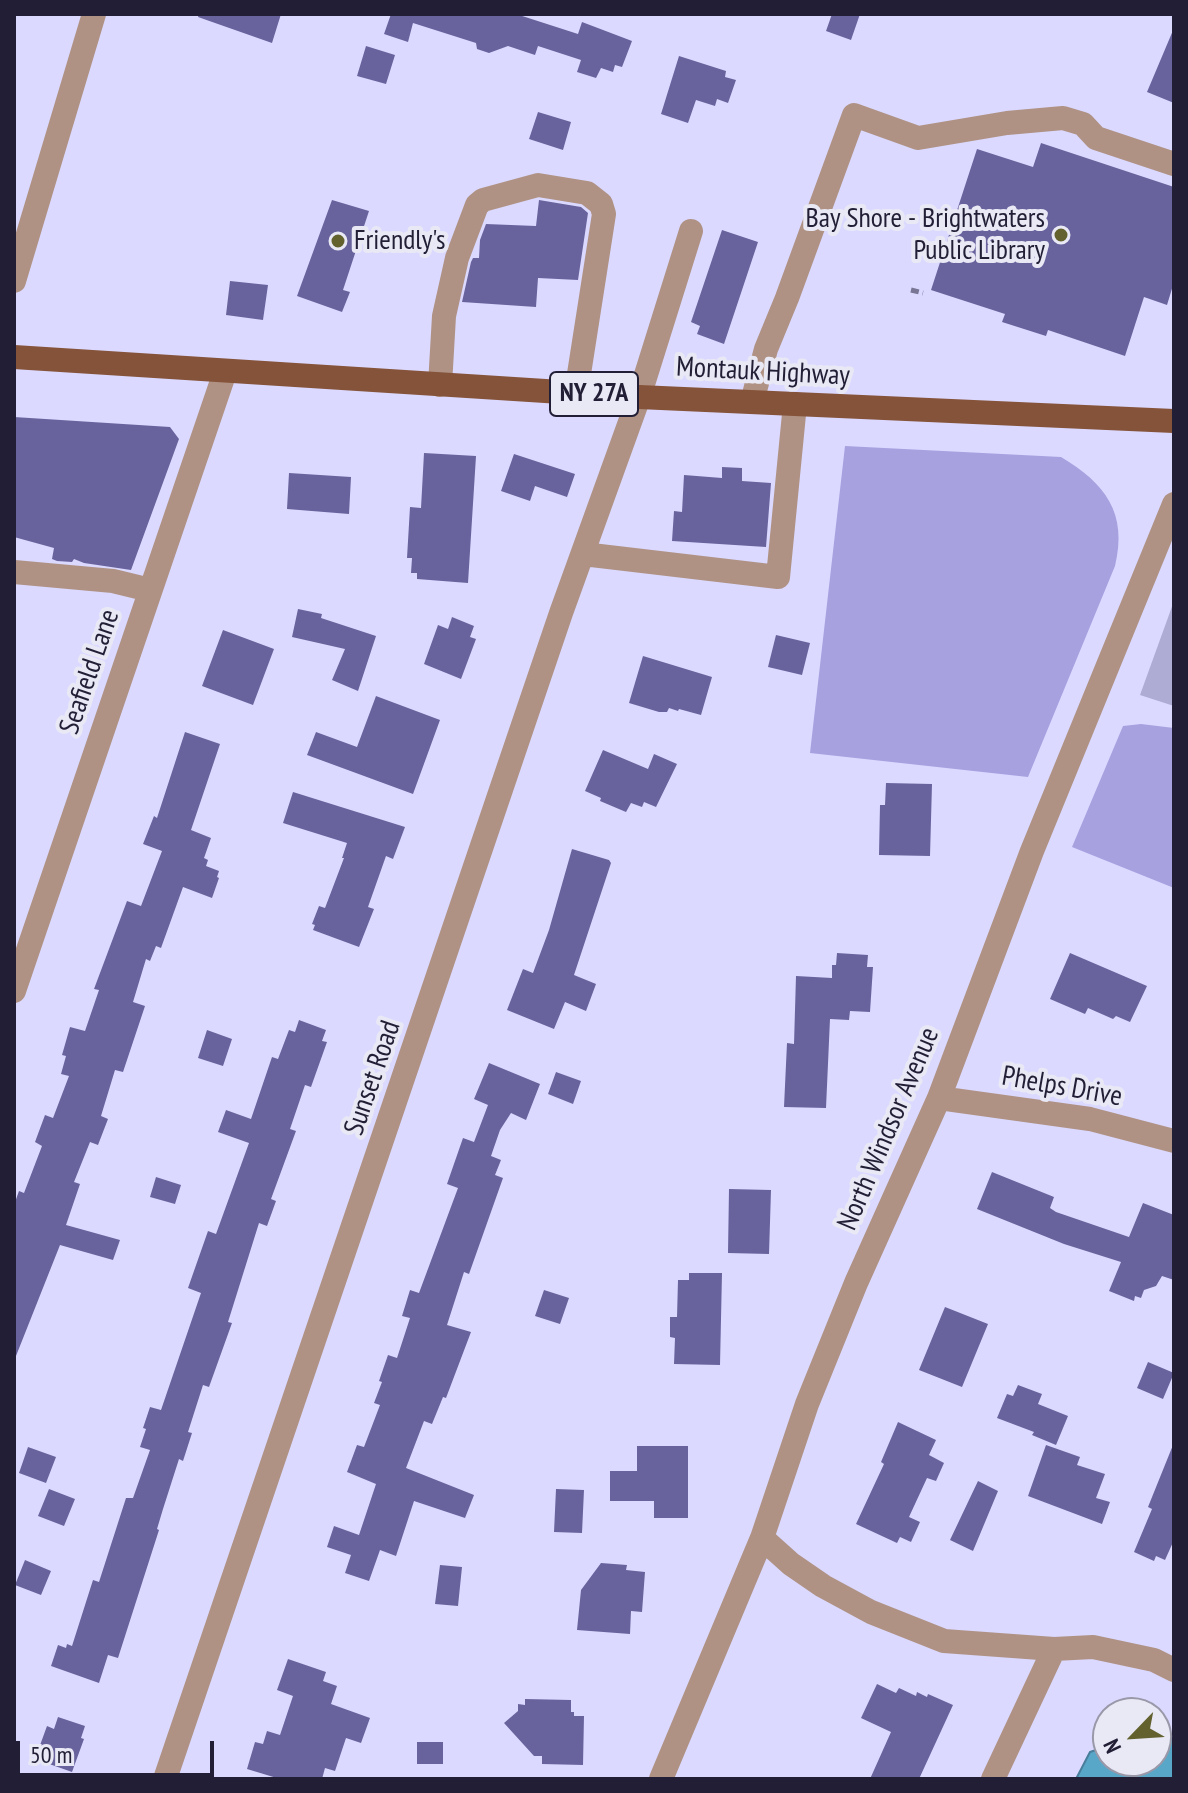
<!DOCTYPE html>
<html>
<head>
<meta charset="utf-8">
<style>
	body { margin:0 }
	#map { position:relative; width:1188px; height:1793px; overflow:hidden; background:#dbd9ff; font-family:"PT Sans Narrow",sans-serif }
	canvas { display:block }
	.frame { position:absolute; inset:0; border:16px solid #211e35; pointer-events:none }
	.north { position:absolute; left:1092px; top:1697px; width:80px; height:80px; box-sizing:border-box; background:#e9e9f6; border:2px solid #9998a9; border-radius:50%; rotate:245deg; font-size:22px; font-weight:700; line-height:32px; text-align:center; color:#211e35 }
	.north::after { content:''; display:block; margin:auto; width:28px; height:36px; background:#63622f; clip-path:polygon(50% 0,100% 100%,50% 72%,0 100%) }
	.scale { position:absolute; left:16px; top:1741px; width:198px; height:36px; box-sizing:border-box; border:4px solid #211e35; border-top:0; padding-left:10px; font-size:24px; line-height:28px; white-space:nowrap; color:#211e35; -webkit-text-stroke:6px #e9e9f6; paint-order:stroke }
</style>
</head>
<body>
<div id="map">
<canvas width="1188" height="1793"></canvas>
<div class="frame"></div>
<div class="north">N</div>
<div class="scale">50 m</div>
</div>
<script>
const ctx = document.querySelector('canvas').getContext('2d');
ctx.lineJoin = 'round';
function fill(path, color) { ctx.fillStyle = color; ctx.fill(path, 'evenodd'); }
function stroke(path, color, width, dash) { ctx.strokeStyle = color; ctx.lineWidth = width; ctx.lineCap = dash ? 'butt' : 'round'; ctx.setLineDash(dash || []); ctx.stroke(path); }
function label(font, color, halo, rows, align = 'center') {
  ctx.font = font + ' "PT Sans Narrow",sans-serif'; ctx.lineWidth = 8; ctx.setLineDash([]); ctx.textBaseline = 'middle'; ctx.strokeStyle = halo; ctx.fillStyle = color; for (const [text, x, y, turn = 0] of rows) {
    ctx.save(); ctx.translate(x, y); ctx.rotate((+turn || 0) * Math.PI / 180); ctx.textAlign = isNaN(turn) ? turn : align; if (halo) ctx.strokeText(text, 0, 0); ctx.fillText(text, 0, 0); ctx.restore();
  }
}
const green = new Path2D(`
	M1174,601V706L1140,695Z`);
const forest = new Path2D(`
	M845,446L1061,457C1105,483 1128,513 1115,566L1028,777L810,753Z
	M1141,724L1174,728V888L1072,847L1123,726Z`);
const water = new Path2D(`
	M1158,1728L1174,1736V1779H1076L1090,1752L1108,1746V1761H1156Z`);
const building = new Path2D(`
	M199,14H281L272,43L198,17Z
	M391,14H516L578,34L582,22L632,41L622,67L615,65L613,72L601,68L596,78L577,72L581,60L538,46L535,55L508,46L489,53L477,49L476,43L413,23L408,42L384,34Z
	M832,14H860L851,40L826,31Z
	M1174,28V103L1147,92Z
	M366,46L395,55L386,84L357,76Z
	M679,56L726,71L725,77L736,80L728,103L717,99L715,106L696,100L688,123L661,114Z
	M538,112L571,122L563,150L529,139Z
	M1041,143L1174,187V282L1167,305L1144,297L1125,356L1048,330L1046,336L1002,322L1005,314L931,290L977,149L1033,167Z
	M332,200L369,211L343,290L350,292L342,312L297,296Z
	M539,200L581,207L588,213L578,280L538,278L536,307L462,302L471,262L473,258H479L480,240L486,224L536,226Z
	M722,230L758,242L724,344L697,334L700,326L691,322Z
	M230,281L268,285L263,320L226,315Z
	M14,417L170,427L179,439L131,570L84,563L74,559L72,562L57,561L52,559L54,548L14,537Z
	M424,453L476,456L468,583L417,579V573H411L412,558H407L410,507L421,508Z
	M514,454L575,474L567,497L535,486L530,501L501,491Z
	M722,467L742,468V481L771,483L766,547L672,541L674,511L682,512L684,475L722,478Z
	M289,473L351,477L349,514L287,509Z
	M298,609L322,614L321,618L376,636L358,691L332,680L345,649L292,637Z
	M452,617L474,626L470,637L476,639L461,679L424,664L438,625L448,629Z
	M223,630L274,649L253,705L202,686Z
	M776,635L810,643L802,675L768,667Z
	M643,656L712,677L701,715L679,709L678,711L669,708L667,712H659L629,703Z
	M376,696L440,720L413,794L307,755L316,732L357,747Z
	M185,732L220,744L191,830L211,838L204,858L208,860L206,866L219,871L217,877L219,878L212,898L183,887L161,948L156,946L150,961L146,959L133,1002L145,1006L123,1072L115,1070L101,1116L108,1119L98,1145L90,1142L74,1182L80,1184L66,1225L120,1240L113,1260L60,1245L14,1361V1205L19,1191L24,1193L42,1146L35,1142L45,1115L53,1118L69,1076L61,1074L66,1056L62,1055L70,1027L85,1031L99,990L94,989L127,901L141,906L162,851L143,844L154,816L157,818Z
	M603,750L648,769L654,754L677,764L656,807L644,802L642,807L631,803L626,812L600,801L601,798L585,791Z
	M886,783L932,784L930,856L879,855L880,805H885Z
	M293,792L405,827L393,859L386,856L368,907L374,909L359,947L313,930L315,925L312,924L319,906L325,908L344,858H342L347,843L283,823Z
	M572,849L609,860L611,863L574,975L596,984L586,1011L565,1002L554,1029L507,1010L523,969L533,973L549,930Z
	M837,953L868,955L867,967H873L870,1012L850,1011L849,1020L830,1019L826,1108L784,1107L787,1043L794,1044L796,976L832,978V965H836Z
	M1070,953L1147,986L1130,1022L1116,1016L1113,1019L1088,1008L1085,1014L1050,999Z
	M299,1020L326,1030L322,1041L327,1042L311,1087L305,1085L290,1129L296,1131L271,1199L276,1201L267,1226L259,1223L228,1322L232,1323L209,1387L203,1385L188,1432L192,1433L183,1461L179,1459L163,1509L157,1529L159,1530L118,1658L108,1655L99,1683L51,1666L58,1645L66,1648L67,1644L72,1646L93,1580L99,1582L126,1498H133L150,1450L140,1447L146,1429L143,1428L150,1407L161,1410L201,1293L188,1288L208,1231L216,1234L249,1143L218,1132L226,1110L251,1119L272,1057L278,1059L289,1030L295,1032Z
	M207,1030L232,1039L223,1066L198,1058Z
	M489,1063L540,1084L526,1120L511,1113L500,1130L491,1156L501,1160L495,1175L503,1178L469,1274L464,1272L447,1325L471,1332L446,1398L443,1397L432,1424L424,1421L406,1468L474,1495L465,1518L414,1501L396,1556L380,1550L369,1581L345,1573L351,1555L327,1547L334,1526L359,1535L376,1484L347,1472L357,1445L364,1447L380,1405L374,1403L382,1382L379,1381L388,1355L397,1358L410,1318L402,1316L410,1290L419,1293L458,1188L447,1184L463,1138L474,1142L488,1105L474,1099Z
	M556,1072L581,1081L573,1104L548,1094Z
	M992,1172L1054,1197L1050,1208L1056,1212L1129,1237L1143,1203L1174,1215V1280L1162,1276L1156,1286L1144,1290L1141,1298L1135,1296L1134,1301L1109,1291L1121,1262L1064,1244L977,1209Z
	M156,1177L181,1185L175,1204L150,1197Z
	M729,1189L771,1190L769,1254L728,1253Z
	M689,1273H722L720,1365L674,1364L675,1338L670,1337V1317H677L678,1280H689Z
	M544,1290L569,1298L560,1324L535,1316Z
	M945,1307L988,1324L962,1387L919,1370Z
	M1148,1362L1174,1373L1163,1399L1137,1388Z
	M1018,1385L1042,1394L1038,1404L1068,1416L1056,1445L1032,1435L1034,1432L997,1418L1007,1394L1013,1396Z
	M898,1422L936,1440L929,1455L944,1463L936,1481L927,1478L909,1517L920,1522L911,1542L900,1537L897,1543L856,1524L884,1464L881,1462Z
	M1046,1445L1080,1457L1077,1465L1105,1474L1096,1498L1110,1502L1102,1524L1028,1496Z
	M1173,1445L1174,1540L1165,1560L1156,1556L1154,1561L1134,1552L1152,1509L1148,1507Z
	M637,1446H688V1518H654V1501H610V1471H637Z
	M28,1447L56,1457L46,1483L19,1473Z
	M978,1481L998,1491L973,1551L950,1540Z
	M49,1489L75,1499L64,1526L38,1516Z
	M556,1489L584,1490L582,1533L554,1532Z
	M25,1560L51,1571L41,1595L15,1585Z
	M601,1563L627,1565L626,1570L645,1572L642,1612L631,1611L630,1634L577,1630L581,1590Z
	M440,1565L462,1567L458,1606L435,1604Z
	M288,1659L326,1672L323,1681L337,1686L331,1704L370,1718L361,1743L346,1738L335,1771L325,1768L322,1779H280L247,1769L255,1742L263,1744L267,1731L280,1735L293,1696L277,1690Z
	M877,1684L896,1693L899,1688L916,1696L917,1692L927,1697L928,1694L953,1705L919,1779H870L891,1732L861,1718Z
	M525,1699L571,1700V1712H574V1716H584L583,1765L542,1764V1756H534L504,1723L518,1711V1704L525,1705Z
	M58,1717L85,1726L81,1738L84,1739L72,1772L35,1759L47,1726L54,1729Z
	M417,1742H443V1764H417Z`);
const path = new Path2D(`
	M911,290L923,293`);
const minor = new Path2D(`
	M14,281L94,14
	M440,385L444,316L457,258L477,205L483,200L538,185L587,193L601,204L604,214L576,393
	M752,402L766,349L787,298L854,115L918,138L1007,123L1063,118L1083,124L1096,138L1174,164
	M583,554L778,577L795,404
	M14,572L113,581L150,590
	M14,991L225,372
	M939,1098L1090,1119L1174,1141
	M762,1538L791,1564L823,1586L871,1612L944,1641L1054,1649L1093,1647L1154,1660L1174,1670
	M165,1779L561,613L639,397L691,231
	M661,1779L762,1538L807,1404L856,1283L939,1098L1032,851L1174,504
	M993,1779L1054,1649`);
const major = new Path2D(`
	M14,357L639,397L1174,421`);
const markers = [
	[1061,235,8,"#63622f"],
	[338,241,8,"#63622f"]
];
const shields = [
	[594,394,88]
];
const shieldNames = [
	["NY 27A",594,394]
];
const poiNames = [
	["Bay Shore - Brightwaters",1045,219],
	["Public Library",1045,251],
	["Friendly's",354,241,"left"]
];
const streetNames = [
	["Montauk Highway",763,372,3],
	["Seafield Lane",90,672,-71],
	["Sunset Road",373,1078,-71],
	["Phelps Drive",1062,1087,10],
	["North Windsor Avenue",889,1129,-67]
];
fill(green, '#aeabd4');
fill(forest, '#a7a1e0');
fill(water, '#59a7c8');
stroke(water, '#487e9c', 2);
fill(building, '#69639d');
stroke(path, '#787694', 5, [8, 4]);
stroke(minor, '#af9284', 24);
stroke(major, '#855339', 24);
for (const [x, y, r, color] of markers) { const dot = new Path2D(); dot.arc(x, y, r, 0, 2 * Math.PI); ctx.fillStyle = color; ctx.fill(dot); stroke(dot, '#e9e9f6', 3); }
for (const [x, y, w] of shields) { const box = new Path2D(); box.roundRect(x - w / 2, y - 22, w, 44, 6); ctx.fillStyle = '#e9e9f6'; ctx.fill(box); stroke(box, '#211e35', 2); }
label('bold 26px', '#211e35', null, shieldNames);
label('28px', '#211e35', '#e9e9f6', poiNames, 'right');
label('28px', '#211e35', '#e9e9f6', streetNames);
</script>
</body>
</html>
